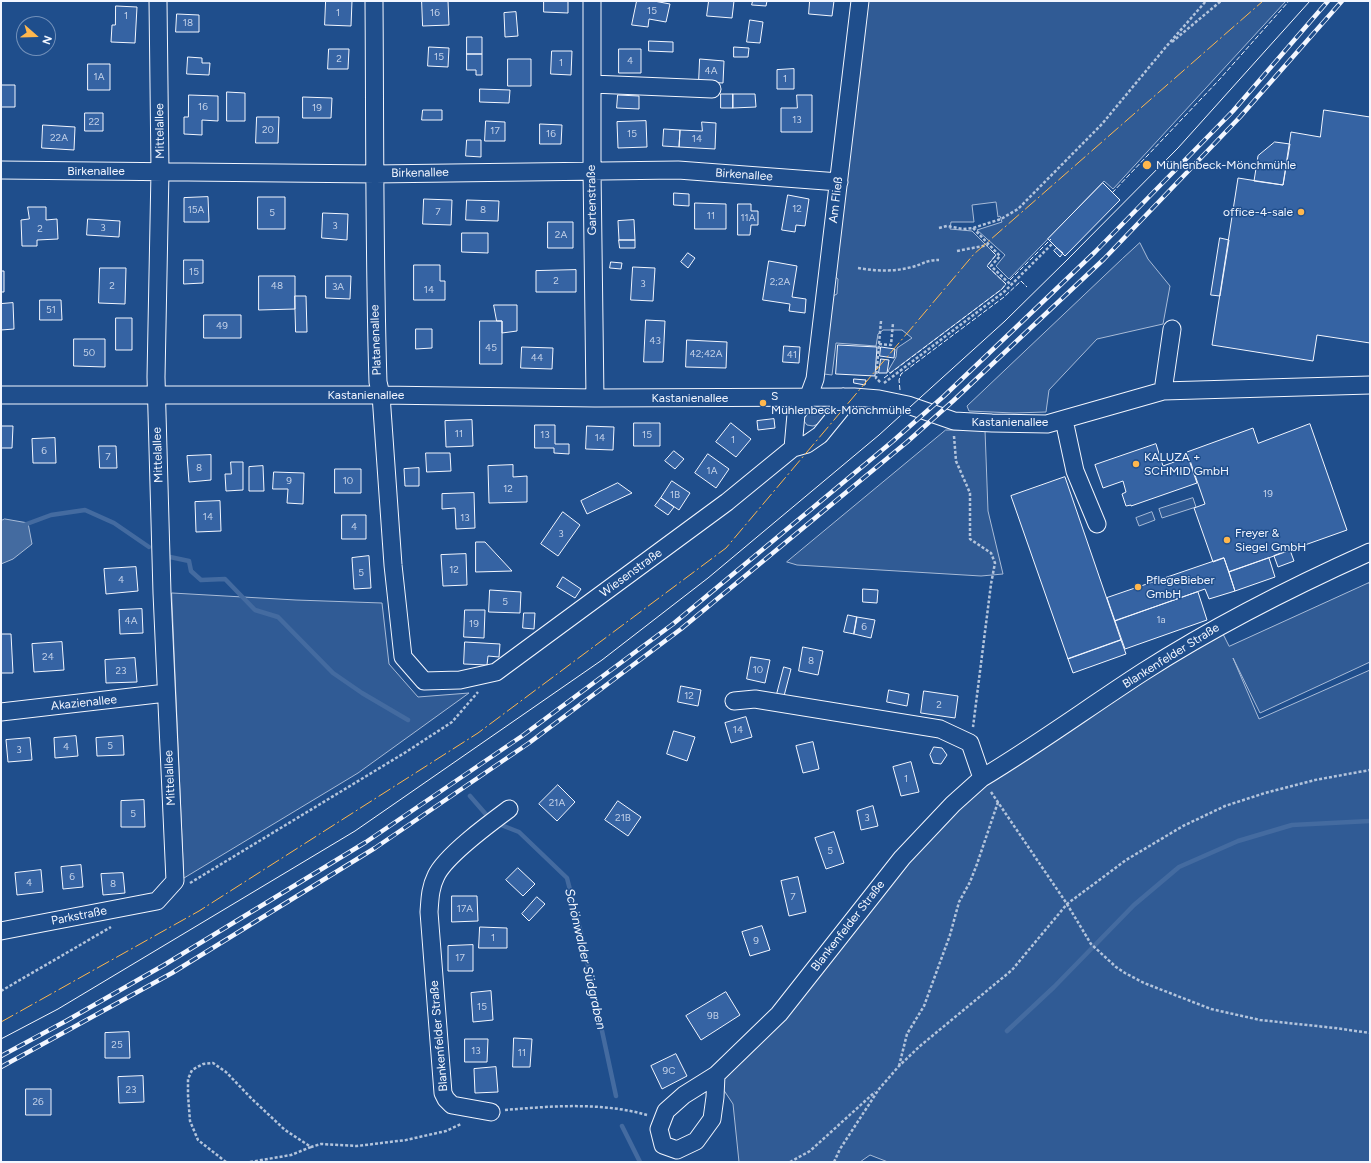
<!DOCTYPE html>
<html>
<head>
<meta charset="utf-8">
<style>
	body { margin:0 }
	#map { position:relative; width:1371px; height:1163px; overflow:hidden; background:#1f4e8c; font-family:Figtree,sans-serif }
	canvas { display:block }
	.frame { position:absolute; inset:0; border:2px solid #f2f6ff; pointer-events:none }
	.north { position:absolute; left:16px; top:16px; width:40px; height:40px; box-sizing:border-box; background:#1f4e8c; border:1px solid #7391ba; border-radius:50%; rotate:110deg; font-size:11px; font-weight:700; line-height:16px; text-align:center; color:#f2f6ff }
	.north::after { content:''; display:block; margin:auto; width:14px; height:18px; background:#ffb74d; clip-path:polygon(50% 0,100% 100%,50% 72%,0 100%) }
</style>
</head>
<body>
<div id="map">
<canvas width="1371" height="1163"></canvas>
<div class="frame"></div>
<div class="north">N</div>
</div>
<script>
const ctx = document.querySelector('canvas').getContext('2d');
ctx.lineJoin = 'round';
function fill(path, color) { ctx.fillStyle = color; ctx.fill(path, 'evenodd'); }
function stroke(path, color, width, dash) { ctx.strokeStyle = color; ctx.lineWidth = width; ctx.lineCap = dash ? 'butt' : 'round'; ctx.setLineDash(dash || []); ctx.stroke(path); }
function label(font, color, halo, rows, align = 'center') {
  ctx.font = font + ' Figtree,sans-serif'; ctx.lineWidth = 3; ctx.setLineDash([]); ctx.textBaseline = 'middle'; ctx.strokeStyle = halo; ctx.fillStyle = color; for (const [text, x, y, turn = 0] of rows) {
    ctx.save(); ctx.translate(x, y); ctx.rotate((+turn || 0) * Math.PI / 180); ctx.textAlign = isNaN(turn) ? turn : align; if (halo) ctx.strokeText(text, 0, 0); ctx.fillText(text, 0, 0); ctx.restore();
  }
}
const built = new Path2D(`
	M868,1H1286L1113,189L1104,181L1009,279L996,266L1005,255L977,230L1002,222L1000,216L998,217L996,202L972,205L974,222H951L950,229L972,231L996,255L987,266L1006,284L1002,289L890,373L888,371L896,357L897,348L912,338L902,330H883L878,334L876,346L836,343L832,375L824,374L831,297L837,294L838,279L833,275L831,271Z
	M1140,243L1148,259L1170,286L1163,324L1097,339L1049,390L1046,412L1014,413L969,411L967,406L1122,259Z
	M808,409H825L828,411L823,419L818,424L813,426L807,425L804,421L805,414Z
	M946,430H985L988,511L1003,574L981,576L797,565L787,562Z
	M1193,498L1196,507L1162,518L1159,509Z
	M1152,512L1155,520L1139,526L1136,518Z
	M1369,583L1370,586V662L1260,713L1233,658L1259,719L1370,670V1162H888L870,1155L860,1162H739L733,1104L715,1077L955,805L1219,626L1229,646Z
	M172,593L296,600L382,603L389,664L418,697L469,693L358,773L184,878Z`);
const water = new Path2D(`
	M5,519L28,523L32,544L13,559L1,564V521Z`);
const stream = new Path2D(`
	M24,525L51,515L85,510L114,523L149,547
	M170,557L189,561L191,571L201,580L225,579L255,610L278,617L333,673L362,693L408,720
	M470,796L490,819
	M496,823L519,832L567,878L581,933L616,1096
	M1007,1031L1054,987L1134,905L1179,867L1238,841L1292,825L1370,821
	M622,1126L640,1162`);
const building = new Path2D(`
	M326,1H352L351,26L325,25Z
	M422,1H448L449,25L423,26Z
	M544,1H568V13L544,12Z
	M637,1H654L670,4L666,22L649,19L648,27L632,25Z
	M709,1H734L732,18L707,16Z
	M753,1H767L766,6L752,5Z
	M810,1H834L832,16L809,14Z
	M116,6L137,7L135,43L111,42L112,25H115Z
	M516,12L518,36L505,37L504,13Z
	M177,14L199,15V32H176Z
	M750,20L763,22L760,43L747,42Z
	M467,37H482V54H467Z
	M649,41L673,42V52L649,51Z
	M429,47L449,48L448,67L428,66Z
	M734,47L749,48L748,57H734Z
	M329,49H349L348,69H328Z
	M619,49H641V73H619Z
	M552,51H572L571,75L551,74Z
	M467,54H482V75H476V70H467Z
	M188,57L202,58V63H210L209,75L187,74Z
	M508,59H531V86H508Z
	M700,59L724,61L723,83L699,82Z
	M88,64H110V90H88Z
	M794,69V89H777V70Z
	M1,85H15V107H1Z
	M480,89L510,90L509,103L480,102Z
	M227,92L245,93V121H227Z
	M721,94H733V108H721Z
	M733,94H755L756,107L733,108Z
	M189,95L218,96V121L202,120V135L184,134V117H188Z
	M618,95L639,96V109L617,108Z
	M797,95H812V132H781V108H797Z
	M303,97L332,98L331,118H303Z
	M423,110H442V120H422Z
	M1324,110L1370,117V343L1317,335L1313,361L1212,345L1238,178L1283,185L1291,132L1320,137Z
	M85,113H103V131H85Z
	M257,117H279L278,143H256Z
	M486,121L505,122V141H485Z
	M646,121L647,147L618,148L617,122Z
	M702,122L716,123L715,149L679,147L680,130L702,131Z
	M540,124L562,125L561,144H540Z
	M43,125L75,127L74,150L42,148Z
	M664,129L680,130L679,147L663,146Z
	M467,140H481V157L466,156Z
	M1275,142L1290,144L1283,185L1254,181L1258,156Z
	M1103,183L1120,200L1065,256L1048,239Z
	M674,193L689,194V206L674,205Z
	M788,195L809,199L805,226L796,225L795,232L782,230Z
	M208,197L209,222H184V198Z
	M258,197H285V229H258Z
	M424,199L452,200L451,225L423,224Z
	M467,200L499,201L498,221L466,220Z
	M695,203L726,204V229H695Z
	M738,204H751V211H758V225H751L750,235H738Z
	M28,207H46V220L57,219L58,239L37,240V246H22L21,220L29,219Z
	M323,213L348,214L347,240L322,238Z
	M88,219L120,221L119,237L87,235Z
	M634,220L635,240H619L618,221Z
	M548,222H573V248H548Z
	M462,233H488V253L462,252Z
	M1220,238L1229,240L1220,296L1211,295Z
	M619,240H635V248H620Z
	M1057,248L1063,253L1060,257L1054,251Z
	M688,253L695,258L688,268L681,262Z
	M184,260H203V283L184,284Z
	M769,261L797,266L792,297L806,299L805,313L789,311L790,304L763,300Z
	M611,262L622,263L621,269L610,268Z
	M414,265H440V281H445V300H414Z
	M633,267L655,268L653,301L631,300Z
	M100,268H126L125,304L99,303Z
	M576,270V292H536V271Z
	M1,271H4V292H1Z
	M259,276H295V309L259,310Z
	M326,276H351L350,299L326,298Z
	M295,296H306L307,332H296Z
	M40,300H61L62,320H40Z
	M13,303L14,329L1,330V304Z
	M494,305H517V331L502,333V321H497Z
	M204,315H241V338H204Z
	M116,318H132V350H116Z
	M646,320L665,321L663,362H644Z
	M480,321H502V364H480Z
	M416,329H432V348L416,349Z
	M74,339H105V367L74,366Z
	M687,340L727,342L726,368L686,367Z
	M838,345L877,347L875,376L836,374Z
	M784,346L800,347L799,363L783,362Z
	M522,347L553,348L552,369L521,368Z
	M881,347L895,349L894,358L880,356Z
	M881,359L889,360L887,373H879Z
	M854,379L866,380L865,385L854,383Z
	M774,419L775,428L758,430L757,421Z
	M472,420L473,446L446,447L445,421Z
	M634,423H660V446H634Z
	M731,423L751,439L736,457L716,442Z
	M1310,424L1347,530L1229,572L1224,558L1213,562L1194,508L1205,504L1187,452L1253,428L1258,443Z
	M535,425H555V444H569V454L554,453V448H535Z
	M1,426H13L12,448H1Z
	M587,426L614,427L613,450L586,449Z
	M55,438L56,463H33L32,439Z
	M1156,444L1163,466L1188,457L1197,483L1131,506V505L1126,506L1122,494L1126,492L1123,481L1103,488L1095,465Z
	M99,446H116L117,468H100Z
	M674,451L684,459L675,469L665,461Z
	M426,453H450L451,471L427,472Z
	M708,454L729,469L716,488L695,473Z
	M211,455V480L189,482L187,456Z
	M231,462H243V490L226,491L225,474H231Z
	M513,465V477L527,476V502L489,503L488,466Z
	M263,466L264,491H249V467Z
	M419,468V486H405L404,469Z
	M335,469H361V493H335Z
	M274,472L304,473L303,504L287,503L288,489H273Z
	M1065,477L1121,640L1068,659L1011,496Z
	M672,481L690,493L679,510L661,498Z
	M618,483L632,493L587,514L581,501Z
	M474,493L475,528L456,529L455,508L442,509V494Z
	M661,498L674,507L668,515L655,506Z
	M220,501L221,531L196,532L195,502Z
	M563,512L580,525L558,556L541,544Z
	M342,515H366V539H342Z
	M476,542H485L512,571L476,572Z
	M1290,550L1294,561L1278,567L1274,556Z
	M466,554L467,585L443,586L441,555Z
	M369,556L371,588L354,589L352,558Z
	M1224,558L1235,591L1209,599L1205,589L1115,621L1107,598Z
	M1269,558L1275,577L1235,591L1229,572Z
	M136,567L138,591L106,594L104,569Z
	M563,577L581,589L575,598L557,587Z
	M863,589L878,590L877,603L863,602Z
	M490,590L521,592L520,613L489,612Z
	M1198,592L1207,620L1125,649L1115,621Z
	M142,609L143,633L120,634L119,610Z
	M465,610H485L484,638L464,637Z
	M524,613H535L534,629L523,628Z
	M848,615L857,617L854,634L844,632Z
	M857,617L875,620L871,638L854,634Z
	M1,634H11L13,673H1Z
	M1121,640L1126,654L1073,673L1068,659Z
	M62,642L64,670L34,672L32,644Z
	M465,642L500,644L499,657L488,656L487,665L464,664Z
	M803,647L823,651L818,675L799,671Z
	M751,657L770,660L765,683L747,679Z
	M135,658L137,682L106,683L105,660Z
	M784,667L791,669L784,696L777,694Z
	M681,686L701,690L698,706L678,702Z
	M889,690L909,694L907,706L887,702Z
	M924,691L958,696L955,718L921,713Z
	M746,717L752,737L731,743L725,723Z
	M674,731L695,737L687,761L667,754Z
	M76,736L78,756L55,758L54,738Z
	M123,736L124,755L97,756L96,738Z
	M30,738L32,760L8,762L6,740Z
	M813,742L819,769L803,773L796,746Z
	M934,747L942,748L947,755L941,764L933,763L930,755Z
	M911,762L919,792L901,796L893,767Z
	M558,785L575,802L557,821L539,804Z
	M144,800L145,827H121V801Z
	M618,801L641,817L628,836L605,820Z
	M873,806L878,826L861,830L857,811Z
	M834,832L844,863L826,869L815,838Z
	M81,865L83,887L63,889L61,867Z
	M518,868L535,884L523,896L506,880Z
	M41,870L43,892L17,895L15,873Z
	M123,873L125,893L103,895L101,874Z
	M798,877L806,912L789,916L781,881Z
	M452,896H477L478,921L452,922Z
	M537,897L545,904L529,921L522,914Z
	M762,926L770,950L750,956L742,932Z
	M480,927L507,928V948H479Z
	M473,945V971H448V946Z
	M491,991L493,1020L473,1022L471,993Z
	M726,992L740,1015L701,1040L686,1016Z
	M129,1032L130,1058H105V1033Z
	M514,1038L532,1039L530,1067H513Z
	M465,1039H488L487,1062H465Z
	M676,1054L687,1076L662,1089L651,1066Z
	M496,1067L498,1092L475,1093L474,1069Z
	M143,1076L144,1102L119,1103L118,1077Z
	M26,1089H51V1115H26Z`);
const path = new Path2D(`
	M1172,42L1221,1
	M939,228L947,226L963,229L973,228L1001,219L1018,209L1102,124L1165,48L1206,1
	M973,228L1000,256L991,266L1011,285
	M957,251L988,245
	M858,268C876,271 894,272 912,267C924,264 925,260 939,260
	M881,321L876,378L881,383
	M879,344L891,345L893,323
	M884,383L1005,291L1053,243
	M954,436L956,461L970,493V539L991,553L995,563L991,584L973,727
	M991,792L1067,904L1091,944L1116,967L1125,973L1144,983L1211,1009L1260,1020L1335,1028L1370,1033
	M190,883L406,752L452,722L478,692
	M1,991L111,927
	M899,1066L907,1034L924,1006L950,935L959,902L970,882L977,864L998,802
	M505,1110C552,1106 602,1102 647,1115
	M226,1162L198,1140L190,1121L188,1095V1079L192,1070L203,1064L213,1063L226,1072L252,1099L285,1130L311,1147L321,1144L357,1146L406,1140L446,1131L461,1124
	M250,1162L291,1155L311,1147
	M790,1162L810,1151L875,1092
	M834,1162L840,1149L879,1089L899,1066L920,1046L1012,970L1067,904L1126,860L1183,826L1225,806L1265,793L1315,780L1370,770`);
const minor = new Path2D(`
	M374,1C375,128 374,255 378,382L381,395L393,565L403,657L424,681L460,680L496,672L727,502L793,448L807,444L820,435L842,408L843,397
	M592,1V170L595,398
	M592,84L712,89
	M1,170L375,174L678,170L839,182
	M1163,391L1172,329
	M1,395H381L595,398L854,397L879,399L908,405L954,421L992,423L1047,424L1163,391L1370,385
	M1064,420L1075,471L1097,524
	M793,448L796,414L808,398L815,379L860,1
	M1,712L166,693
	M982,778C1037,745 1089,707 1143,672C1215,626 1292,587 1370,552
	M1,931L157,901L175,881L162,593L156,377L160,171L158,1
	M716,1075L684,1095L666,1111L659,1129L663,1145L677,1150L696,1141L712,1119L715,1097L716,1075L779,1014L902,858L953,804L982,778L970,743L940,729L755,699L734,701
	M491,1112L452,1105L446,1099L443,1093L429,912C430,899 430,888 436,876C445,856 490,823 509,809`);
const tram = new Path2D(`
	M1,1039L58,1009L355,831L602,660L708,578L879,435L1005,321L1068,259L1178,148L1310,1`);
const rail = new Path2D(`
	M1,1056L66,1021L164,965L366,842L522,736L673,624L893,441L944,396L1095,252L1233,111L1328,1
	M1,1067L172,973L375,848L529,743L681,629L907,442L953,401L1104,259L1240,117L1342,1`);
const fence = new Path2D(`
	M1112,193L1219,80L1289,1
	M1010,280L1051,239
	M884,378L1002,289L1006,284L987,266L996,255L990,249
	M900,390L899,380L901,374L1004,297L1021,281L1027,287`);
const power = new Path2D(`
	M1,1022L199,911L478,733L726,548L974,254L1263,1`);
const markers = [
	[1147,165,5,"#ffb74d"],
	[1301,212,4,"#ffb74d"],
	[763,403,4,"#ffb74d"],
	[1136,464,4,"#ffb74d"],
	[1227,540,4,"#ffb74d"],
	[1138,587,4,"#ffb74d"]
];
const numberNames = [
	["15",652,11],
	["1",338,13],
	["16",435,13],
	["1",126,16],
	["18",188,23],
	["15",439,57],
	["2",339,59],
	["4",630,61],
	["1",561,63],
	["4A",711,71],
	["1A",99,77],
	["1",785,79],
	["16",203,107],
	["19",317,108],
	["13",797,120],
	["22",94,122],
	["20",268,130],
	["17",495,131],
	["16",551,134],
	["15",632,134],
	["22A",59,138],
	["14",697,139],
	["12",797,209],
	["15A",196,210],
	["8",483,210],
	["7",438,212],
	["5",272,213],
	["11",711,216],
	["11A",748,218],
	["3",335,226],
	["3",103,228],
	["2",40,229],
	["2A",561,235],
	["15",194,272],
	["2",556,281],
	["2;2A",780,282],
	["3",643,284],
	["2",112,286],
	["48",277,286],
	["3A",338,287],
	["14",429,290],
	["51",51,310],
	["49",222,326],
	["43",655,341],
	["45",491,348],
	["50",89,353],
	["42;42A",706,354],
	["41",792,355],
	["44",537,358],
	["11",459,434],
	["13",545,435],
	["15",647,435],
	["14",600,438],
	["1",733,440],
	["6",44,451],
	["7",108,457],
	["8",199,468],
	["1A",712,471],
	["9",289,481],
	["10",348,481],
	["12",508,489],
	["19",1268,494],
	["1B",675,495],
	["14",208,517],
	["13",465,518],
	["4",354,527],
	["3",561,534],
	["12",454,570],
	["5",361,573],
	["4",121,580],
	["5",505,602],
	["1a",1161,620],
	["4A",131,621],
	["19",474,624],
	["6",864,627],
	["24",48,657],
	["8",811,661],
	["10",758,670],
	["23",121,671],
	["12",689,696],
	["2",939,705],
	["14",738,730],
	["5",110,746],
	["4",66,747],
	["3",19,750],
	["1",906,779],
	["21A",557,803],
	["5",133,814],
	["21B",623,818],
	["3",867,818],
	["5",830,851],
	["6",72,877],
	["4",29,883],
	["8",113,884],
	["7",793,897],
	["17A",465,909],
	["1",493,938],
	["9",756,941],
	["17",460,958],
	["15",482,1007],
	["9B",713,1016],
	["25",117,1045],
	["13",476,1051],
	["11",522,1053],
	["9C",669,1071],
	["23",131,1090],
	["26",38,1102]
];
const streetNames = [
	["Mittelallee",160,131,-91],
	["Birkenallee",96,171],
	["Birkenallee",420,173,-1],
	["Birkenallee",744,175,4],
	["Gartenstraße",592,200,-91],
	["Am Fließ",836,200,-83],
	["Platanenallee",376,340,-92],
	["Kastanienallee",366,395],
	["Kastanienallee",690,398],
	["Kastanienallee",1010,422],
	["Mittelallee",158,455,-92],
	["Wiesenstraße",631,573,-36],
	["Blankenfelder Straße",1171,656,-32],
	["Akazienallee",84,703,-6],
	["Mittelallee",170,778,-93],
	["Parkstraße",79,916,-11],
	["Blankenfelder Straße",848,926,-52],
	["Blankenfelder Straße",439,1036,-95]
];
const poiNames = [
	["Mühlenbeck-Mönchmühle",1156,165],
	["office-4-sale",1293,212,"right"],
	["S",771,396],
	["Mühlenbeck-Mönchmühle",771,410],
	["KALUZA +",1144,457],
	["SCHMID GmbH",1144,471],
	["Freyer &",1235,533],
	["Siegel GmbH",1235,547],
	["PflegeBieber",1146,580],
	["GmbH",1146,594]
];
const waterNames = [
	["Schönwalder Südgraben",585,959,77]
];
fill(built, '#305b95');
stroke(built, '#a8bbd7', 1);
fill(water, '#446ba0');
stroke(water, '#a8bbd7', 1);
stroke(stream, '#446ba0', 4.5);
fill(building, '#3563a3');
stroke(building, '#f2f6ff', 1);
stroke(minor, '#f2f6ff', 19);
stroke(path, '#b3c4dc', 2.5, [3, 2]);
stroke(minor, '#1f4e8c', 17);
stroke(tram, '#f2f6ff', 1);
stroke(rail, '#f2f6ff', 4.5);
stroke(rail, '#1f4e8c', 3, [9]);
stroke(fence, '#f2f6ff', 1, [5, 2]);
stroke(power, '#ffb74d', 1, [14, 3, 2, 3]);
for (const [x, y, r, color] of markers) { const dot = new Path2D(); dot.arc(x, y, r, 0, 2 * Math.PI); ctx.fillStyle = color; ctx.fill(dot); stroke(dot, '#1f4e8c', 1.5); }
label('10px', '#c3d1e8', null, numberNames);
label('12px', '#f2f6ff', '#1f4e8c', streetNames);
label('12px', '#f2f6ff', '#1f4e8c', poiNames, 'left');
label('italic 13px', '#f2f6ff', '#1f4e8c', waterNames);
</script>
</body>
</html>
